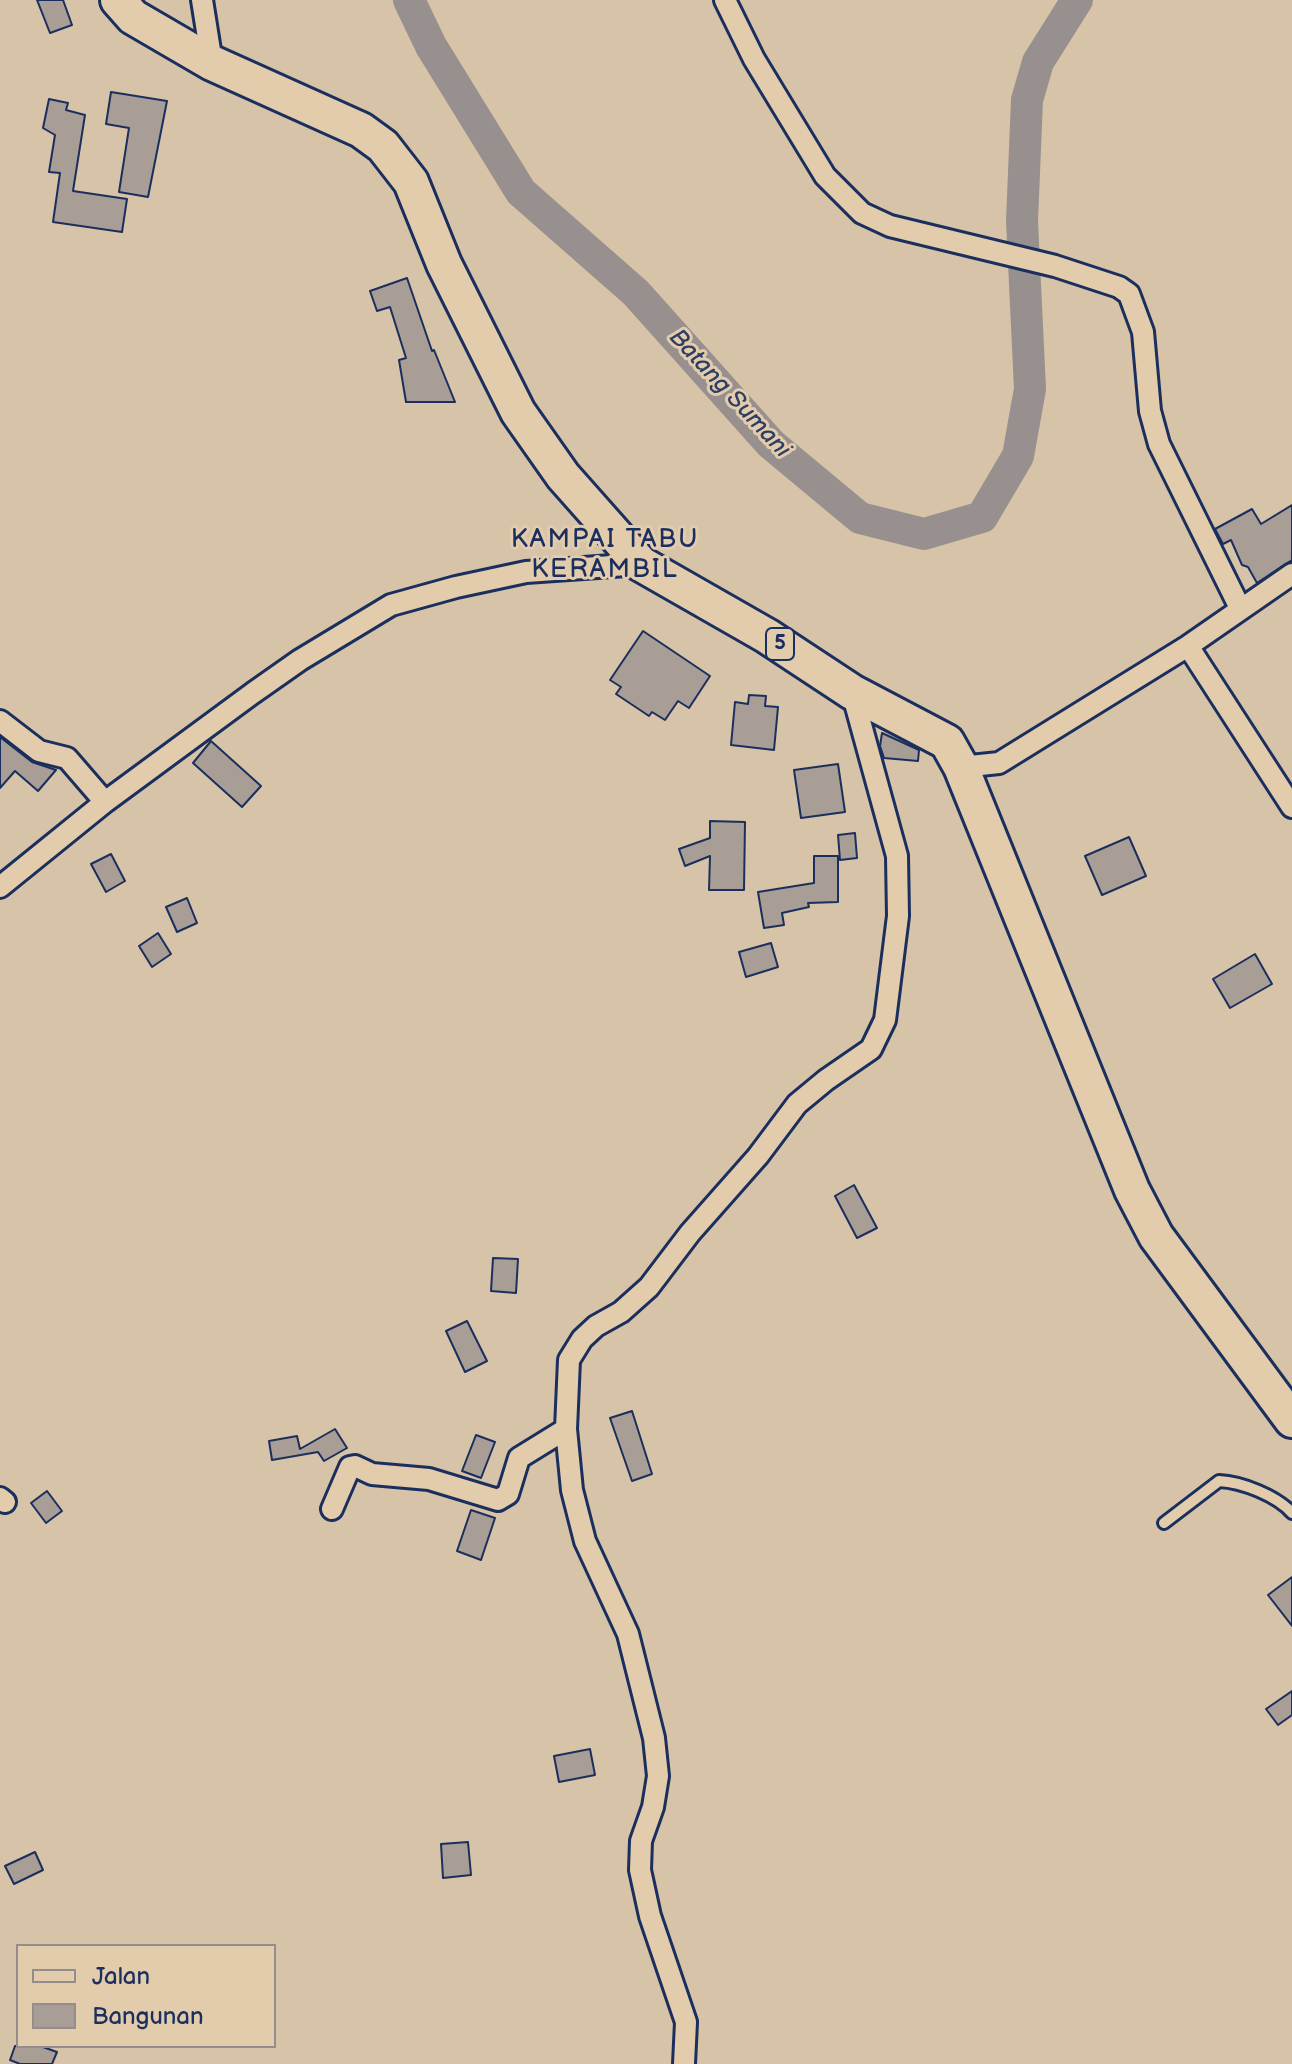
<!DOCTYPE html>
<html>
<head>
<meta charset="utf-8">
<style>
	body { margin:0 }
	#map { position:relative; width:1292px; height:2064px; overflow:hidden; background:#d7c3a7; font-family:"Balsamiq Sans",sans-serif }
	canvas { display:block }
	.legend { position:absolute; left:16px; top:1944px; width:260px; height:104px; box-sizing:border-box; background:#e3ccac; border:2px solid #938d8d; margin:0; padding:10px 14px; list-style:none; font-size:24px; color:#1b2f5e }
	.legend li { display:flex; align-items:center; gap:16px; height:40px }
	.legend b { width:40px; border:2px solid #938d8d }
</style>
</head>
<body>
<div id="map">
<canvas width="1292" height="2064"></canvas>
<ul class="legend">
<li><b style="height:10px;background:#e3ccac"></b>Jalan</li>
<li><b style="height:22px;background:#a89e95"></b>Bangunan</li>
</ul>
</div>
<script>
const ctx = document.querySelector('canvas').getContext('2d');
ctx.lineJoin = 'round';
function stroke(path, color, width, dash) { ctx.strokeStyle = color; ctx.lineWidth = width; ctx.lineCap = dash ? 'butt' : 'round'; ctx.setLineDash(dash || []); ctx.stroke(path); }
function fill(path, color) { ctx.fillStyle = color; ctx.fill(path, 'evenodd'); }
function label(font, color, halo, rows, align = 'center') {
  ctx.font = font + ' "Balsamiq Sans",sans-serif'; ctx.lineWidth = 6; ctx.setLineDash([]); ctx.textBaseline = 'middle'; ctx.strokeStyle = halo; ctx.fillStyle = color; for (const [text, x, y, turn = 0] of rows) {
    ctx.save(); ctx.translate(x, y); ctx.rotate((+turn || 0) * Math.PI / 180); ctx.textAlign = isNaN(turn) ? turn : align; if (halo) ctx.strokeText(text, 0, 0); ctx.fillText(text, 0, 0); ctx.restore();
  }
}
const river = new Path2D(`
	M409,0L431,46L521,192L636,293L771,444L860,518L924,534L982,517L1018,456L1030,389L1022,221L1027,100L1038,62L1077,0`);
const building = new Path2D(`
	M37,0H63L72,25L50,33Z
	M111,92L167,101L148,197L119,192L129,128L106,124Z
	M49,99L68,103L66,110L85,115L73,191L127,199L122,232L53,222L60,173L49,172L55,135L43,128Z
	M407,278L432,351L434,350L455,402H406L399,360L406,358L390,307L377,311L370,291Z
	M1292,505V560L1257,583L1248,567L1242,565L1231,540L1223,544L1215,529L1252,509L1261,524Z
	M643,631L710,676L689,708L678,701L665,720L652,712L649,716L616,694L621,687L610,680Z
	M749,695L766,696L765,706L778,707L774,750L731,745L735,702L748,704Z
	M882,733L919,750L918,761L884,758L880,746Z
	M0,737L32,762L56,770L38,791L15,771L0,788Z
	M211,741L261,786L242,807L193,763Z
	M838,764L845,812L801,818L794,770Z
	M710,821L745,822L744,890H709L710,856L685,866L679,849L710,838Z
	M855,833L857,858L840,860L838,835Z
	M1129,837L1146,876L1102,895L1085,856Z
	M111,854L125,881L106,892L91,864Z
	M814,856H838V902L808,903L809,907L782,913L784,925L764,928L758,892L814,883Z
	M187,898L197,923L177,932L166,907Z
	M158,933L171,954L152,967L139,946Z
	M771,943L778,967L746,977L739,952Z
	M1255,954L1272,984L1230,1008L1213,979Z
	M854,1185L877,1228L857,1238L835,1196Z
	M493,1258L518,1259L516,1293L491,1291Z
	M467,1321L487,1361L465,1372L446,1331Z
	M632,1411L652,1474L632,1481L610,1418Z
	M335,1429L347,1448L324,1461L318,1452L272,1460L269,1441L297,1436L300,1449Z
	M476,1435L495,1442L481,1478L462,1471Z
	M47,1491L62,1511L46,1523L31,1503Z
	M471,1510L495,1518L481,1560L457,1551Z
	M1292,1577V1626L1268,1595Z
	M1292,1691V1715L1278,1725L1266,1709Z
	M590,1749L595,1775L559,1782L554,1756Z
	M468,1842L471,1875L443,1878L441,1844Z
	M35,1852L43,1870L14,1884L5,1866Z
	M15,2046H40L57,2052L52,2064H20L10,2060Z`);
const service = new Path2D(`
	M1164,1523L1219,1481C1242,1482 1277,1496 1292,1513`);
const minor = new Path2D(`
	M202,0L212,63
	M725,0L754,59L825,176L862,213L890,226L1055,266L1119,287L1129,294L1143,332L1150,411L1159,444L1240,608
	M1188,646L1292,807
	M0,721L39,751L67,758L105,802
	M961,767L999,763L1188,646L1292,574
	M0,887L105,802L253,693L300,660L391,605L456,587L526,572L641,564
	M0,1498L5,1502
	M332,1509L350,1467L355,1466L372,1474L429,1479L498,1500L508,1494L519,1458L566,1429
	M684,2064L686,2022L650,1916L640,1870L641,1841L653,1807L658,1776L654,1738L628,1634L585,1541L572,1490L566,1429L569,1360L582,1339L596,1326L621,1312L649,1287L690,1233L758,1156L797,1104L826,1080L871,1049L885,1020L898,916L897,856L852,692`);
const trunk = new Path2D(`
	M118,0L133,17L212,63L361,130L383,146L411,182L444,264L518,412L563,476L641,564L767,636L852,692L947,742L961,767L1132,1190L1156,1236L1292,1420`);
const shields = [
	[780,644,28]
];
const shieldNames = [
	["5",780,644]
];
const waterNames = [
	["Batang Sumani",729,394,47]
];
const quarterNames = [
	["KAMPAI TABU",605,540],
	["KERAMBIL",605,570]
];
stroke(river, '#97908f', 32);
fill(building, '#a89e95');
stroke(building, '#1b2f5e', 2);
stroke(service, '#1b2f5e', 16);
stroke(minor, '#1b2f5e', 26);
stroke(trunk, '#1b2f5e', 40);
stroke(service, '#e3ccac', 10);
stroke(minor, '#e3ccac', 20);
stroke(trunk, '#e3ccac', 34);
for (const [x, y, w] of shields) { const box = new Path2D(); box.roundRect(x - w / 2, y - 16, w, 32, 6); ctx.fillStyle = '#e3ccac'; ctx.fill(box); stroke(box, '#1b2f5e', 2); }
label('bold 20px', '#1b2f5e', null, shieldNames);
label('italic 24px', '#2e3e65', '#e3ccac', waterNames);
ctx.letterSpacing = '2px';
label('26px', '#1b2f5e', '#e3ccac', quarterNames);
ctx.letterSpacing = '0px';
</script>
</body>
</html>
